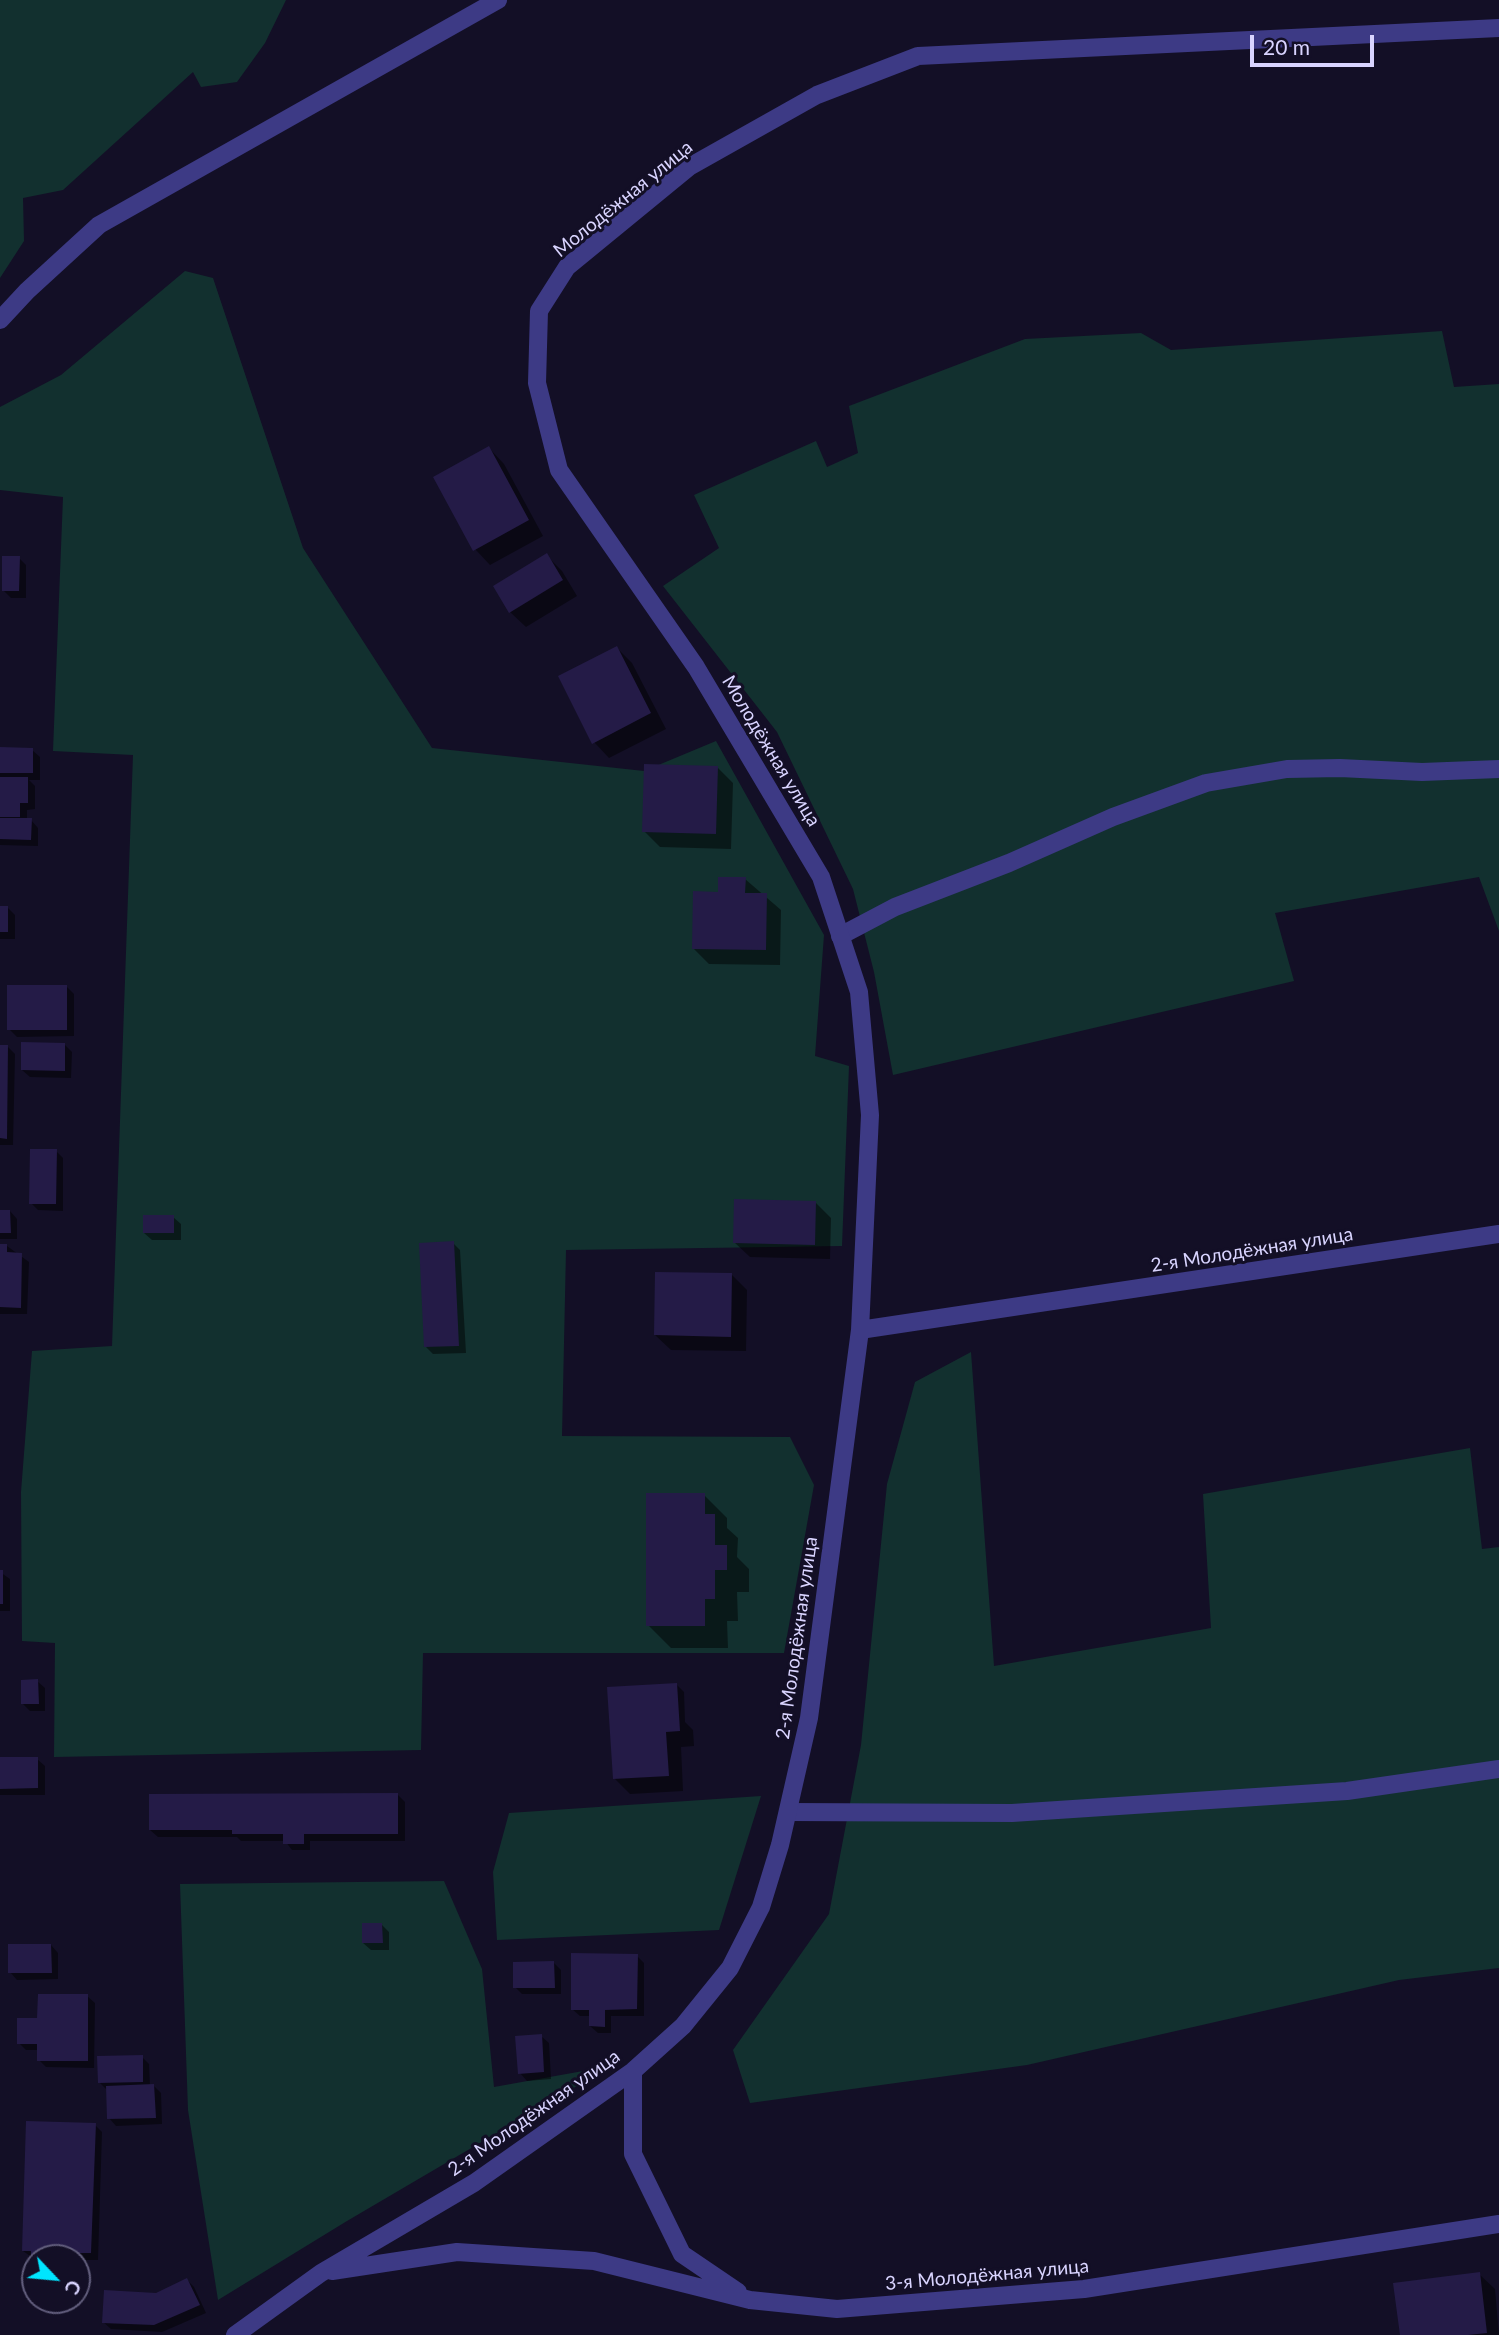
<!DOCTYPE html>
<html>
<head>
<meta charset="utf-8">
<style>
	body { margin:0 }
	#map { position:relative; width:1499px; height:2335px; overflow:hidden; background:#130f26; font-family:Lato,sans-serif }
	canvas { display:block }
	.north { position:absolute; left:21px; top:2244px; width:70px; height:70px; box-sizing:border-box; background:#130f26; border:2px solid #625e7d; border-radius:50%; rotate:116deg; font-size:19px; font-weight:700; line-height:28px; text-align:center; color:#d9d4ff }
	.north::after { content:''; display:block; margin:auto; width:24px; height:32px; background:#00e5ff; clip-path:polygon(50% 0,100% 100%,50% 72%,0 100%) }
	.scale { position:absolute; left:1250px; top:35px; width:124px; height:32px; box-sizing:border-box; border:4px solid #d9d4ff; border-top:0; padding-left:9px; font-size:21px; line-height:24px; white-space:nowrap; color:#d9d4ff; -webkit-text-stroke:5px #130f26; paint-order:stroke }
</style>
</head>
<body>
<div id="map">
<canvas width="1499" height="2335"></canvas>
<div class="north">С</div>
<div class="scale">20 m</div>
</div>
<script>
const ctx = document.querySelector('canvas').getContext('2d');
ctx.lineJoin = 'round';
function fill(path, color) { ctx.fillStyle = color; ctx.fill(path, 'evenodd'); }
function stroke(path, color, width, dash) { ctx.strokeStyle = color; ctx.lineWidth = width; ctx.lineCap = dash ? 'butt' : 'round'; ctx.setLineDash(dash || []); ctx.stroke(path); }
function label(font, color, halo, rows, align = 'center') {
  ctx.font = font + ' Lato,sans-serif'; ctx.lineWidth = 6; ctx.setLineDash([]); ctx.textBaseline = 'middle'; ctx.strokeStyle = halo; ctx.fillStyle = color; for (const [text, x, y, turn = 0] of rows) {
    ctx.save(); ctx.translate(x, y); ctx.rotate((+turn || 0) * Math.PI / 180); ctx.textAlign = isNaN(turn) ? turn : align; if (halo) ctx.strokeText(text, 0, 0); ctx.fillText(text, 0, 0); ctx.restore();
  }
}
const green = new Path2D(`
	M0,0H286L265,43L237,82L201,87L193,72L63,190L23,198L24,241L0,278Z
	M185,271L213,278L303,548L432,748L644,771L716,741L824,935L815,1056L849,1066L842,1246L566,1250L562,1436L790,1437L814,1485L784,1653H423L421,1750L54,1757L55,1643L22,1641L21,1492L32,1351L112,1346L133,755L53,751L63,497L0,490V407L61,375Z
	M1442,331L1454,387L1499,384V931L1479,877L1275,913L1294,981L893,1075L874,972L853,889L777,732L663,586L719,548L694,495L816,441L827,467L858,453L849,406L1025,339L1141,333L1171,350Z
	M971,1352L994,1666L1211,1628L1203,1494L1470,1448L1482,1549L1499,1547V1968L1399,1980L1027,2065L750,2103L733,2050L829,1914L861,1745L887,1484L915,1382Z
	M761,1796L719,1930L497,1940L493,1872L509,1813Z
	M444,1881L482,1969L494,2087L611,2066L347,2221L218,2300L188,2110L180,1884Z`);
const shadow = new Path2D(`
	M489,448L504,464L543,536L490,565L475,549Z
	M546,555L562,571L577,596L526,627L510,612Z
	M19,558L26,565V598H11L3,590Z
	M617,648L632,663L666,729L609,758L594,742Z
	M0,749L32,750L40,757V780H29L35,786V809L27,810V820H31L38,828V846L0,845Z
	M718,768L733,783L731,849L660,847L644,831Z
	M745,879L781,910L780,965L709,964L694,949L719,893Z
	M0,908H8L15,915V939H0Z
	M66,986L74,994V1036L17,1037L9,1029Z
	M65,1045L72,1052L71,1078L30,1077L22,1070Z
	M0,1047H8L15,1054L13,1145H0Z
	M56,1151L63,1158V1211L38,1210L31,1203Z
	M816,1203L831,1218L830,1259L750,1257L734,1242Z
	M0,1211H10L17,1219V1239H0Z
	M173,1217L181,1224V1240H152L144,1233Z
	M453,1243L460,1250L466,1353L433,1354L426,1347Z
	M0,1246H7L29,1262L27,1314H0Z
	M732,1275L747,1290L746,1351L671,1350L655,1335Z
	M704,1495L727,1518V1528L738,1538L737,1557L749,1569V1592H737L738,1621H727L728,1648H671L648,1625Z
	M0,1572L10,1579V1611H0Z
	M37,1681L45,1688V1711H30L23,1704Z
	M677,1685L684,1692L685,1722L693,1730L694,1746L681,1747L683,1791L630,1794L614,1778Z
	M0,1759H37L45,1766V1795H0Z
	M398,1795L405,1802V1841H310V1850H292L285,1841H241L237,1837H158L150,1830Z
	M382,1925L389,1932V1950H371L363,1943Z
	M51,1945L58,1953V1979L17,1980L10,1972Z
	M637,1956L644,1963V2016H611V2033H598L590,2026L591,2016H580L572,2009Z
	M554,1963L561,1970V1994H522L515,1987Z
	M87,1996L95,2003L94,2068L46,2067L39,2060V2050H26L19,2043L39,2019Z
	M541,2036L549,2043L551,2079L527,2081L520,2073Z
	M142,2057L149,2064L150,2086H154L161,2093L162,2124L116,2126L109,2118L107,2090L99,2082Z
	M95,2125L102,2132L98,2260H87V2275H77V2258H35V2268L33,2266V2258L23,2251Z
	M1479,2274L1495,2289L1499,2335H1402Z
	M187,2280L194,2287L206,2313L162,2332L111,2329L103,2322Z`);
const building = new Path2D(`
	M489,446L529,520L473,551L433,477Z
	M547,553L563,580L509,613L493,586Z
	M2,556H20L19,591H2Z
	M617,646L651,713L592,744L558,676Z
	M0,747L33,748V773H0Z
	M644,764L718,766L716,834L642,832Z
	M0,777H28V803H20V817H0Z
	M0,818H32L31,840L0,839Z
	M718,877H746L745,893H767L766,950L692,949L693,891L718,892Z
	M0,906H8V932H0Z
	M7,985H67V1030H7Z
	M21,1042L65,1043V1071L21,1070Z
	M0,1045H8L7,1139L0,1138Z
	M30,1149H57L56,1204H29Z
	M734,1199L816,1201L815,1245L733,1243Z
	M0,1210H10L11,1233H0Z
	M143,1215H174V1233H143Z
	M454,1241L459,1346L424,1347L419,1243Z
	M0,1244H7V1252L22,1253L21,1308L0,1307Z
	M655,1272L732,1273L731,1337L654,1335Z
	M646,1493H705V1514H715V1545H727V1570H715V1599H705V1626H646Z
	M0,1570H3V1604H0Z
	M38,1679L39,1704H21V1680Z
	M677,1683L680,1731L666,1732L669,1776L613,1779L607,1687Z
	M0,1757H38V1788L0,1789Z
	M398,1793V1834H304V1844H283V1834H232V1830H149V1794Z
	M362,1923H382L383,1943H362Z
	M8,1944H51L52,1973H8Z
	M571,1953L638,1954L637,2009L605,2010V2027L589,2026V2010H571Z
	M554,1961L555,1988H513V1962Z
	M38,1994H88V2061H37V2044H17V2018H37Z
	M542,2034L544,2072L518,2074L515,2036Z
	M143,2055V2082L98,2083L97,2056Z
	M154,2084L156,2118L107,2119L106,2086Z
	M26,2121L96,2123L91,2253H80V2268H77V2258H35V2267H31V2251H22Z
	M1480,2272L1487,2333L1468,2335H1400L1393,2283Z
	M187,2278L200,2305L154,2325L102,2323L104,2290L156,2293Z`);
const lane = new Path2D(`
	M840,936L895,907L1009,863L1113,817L1206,783L1287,769L1340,768L1422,772L1499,769
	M788,1812L1012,1813L1347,1791L1499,1769`);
const street = new Path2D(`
	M0,320L27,291L99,225L498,0
	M860,1330L1499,1234
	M633,2071V2154L682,2254L738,2292
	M332,2271L457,2252L594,2261L750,2300L837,2309L1084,2289L1499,2224
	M235,2335L321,2273L474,2183L633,2071L683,2026L730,1968L761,1907L780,1845L809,1718L860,1330L870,1115L859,992L821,877L696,667L559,470L537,383L539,311L567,267L689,167L817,95L918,56L1499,28`);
const streetNames = [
	["Молодёжная улица",623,199,-39],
	["Молодёжная улица",771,751,59],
	["2-я Молодёжная улица",1252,1250,-9],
	["2-я Молодёжная улица",797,1638,-82],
	["2-я Молодёжная улица",534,2113,-35],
	["3-я Молодёжная улица",987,2275,-5]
];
fill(green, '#12302f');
fill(shadow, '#0007');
fill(building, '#241b47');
stroke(lane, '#3d3a85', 18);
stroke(street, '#3d3a85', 18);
label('19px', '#d9d4ff', '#130f26', streetNames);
</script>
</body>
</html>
